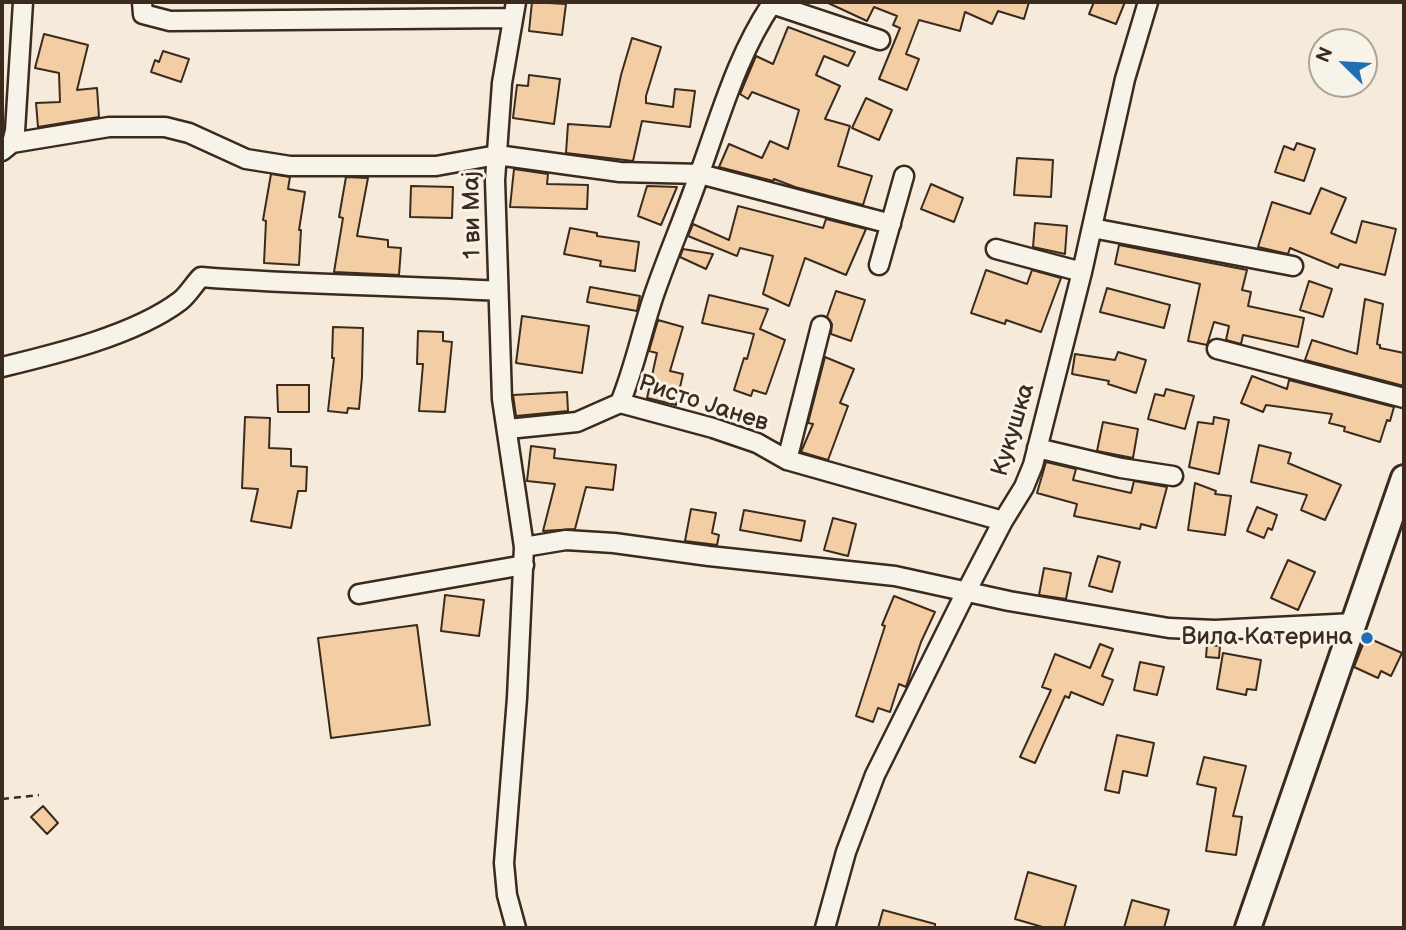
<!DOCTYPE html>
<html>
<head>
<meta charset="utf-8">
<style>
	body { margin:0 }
	#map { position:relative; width:1406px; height:930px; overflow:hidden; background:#f6ebda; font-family:"Balsamiq Sans",sans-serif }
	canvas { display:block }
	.frame { position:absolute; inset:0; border:4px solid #3b2a1e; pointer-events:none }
	.north { position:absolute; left:1308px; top:28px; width:70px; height:70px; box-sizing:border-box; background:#f7f3e8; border:2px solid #aca397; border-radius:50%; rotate:294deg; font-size:19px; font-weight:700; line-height:28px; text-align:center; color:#3b2a1e }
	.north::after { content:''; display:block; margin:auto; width:24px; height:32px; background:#1f6fb2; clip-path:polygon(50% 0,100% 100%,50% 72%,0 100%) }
</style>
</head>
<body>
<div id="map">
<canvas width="1406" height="930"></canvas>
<div class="frame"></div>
<div class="north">N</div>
</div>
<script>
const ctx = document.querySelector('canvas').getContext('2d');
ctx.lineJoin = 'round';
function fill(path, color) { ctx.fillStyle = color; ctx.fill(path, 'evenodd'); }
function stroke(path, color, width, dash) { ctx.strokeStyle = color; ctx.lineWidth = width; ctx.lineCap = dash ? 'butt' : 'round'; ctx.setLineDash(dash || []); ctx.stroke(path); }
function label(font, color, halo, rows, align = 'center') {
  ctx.font = font + ' "Balsamiq Sans",sans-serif'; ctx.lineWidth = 6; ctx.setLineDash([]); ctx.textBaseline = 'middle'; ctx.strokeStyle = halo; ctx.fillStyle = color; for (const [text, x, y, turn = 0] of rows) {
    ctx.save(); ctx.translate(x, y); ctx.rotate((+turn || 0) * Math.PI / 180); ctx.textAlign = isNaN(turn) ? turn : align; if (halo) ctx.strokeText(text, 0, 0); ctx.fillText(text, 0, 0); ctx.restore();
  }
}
const building = new Path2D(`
	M532,2L566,4L562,35L529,31Z
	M826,2H1029L1024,19L998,11L992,24L965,12L960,31L919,20L906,54L919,59L907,90L879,79L900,28L893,25L897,16L874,7L867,21Z
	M1094,2H1125L1116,24L1089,14Z
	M788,27L855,52L848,66L824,56L816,75L840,86L825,119L850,126L838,166L872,176L863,205L795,187L774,179L773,181L719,167L729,144L762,158L770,141L788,149L799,110L752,92L748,99L740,94L756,56L773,64Z
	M44,34L88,45L77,90L97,88L99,117L38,127L36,103L60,102L59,73L35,68Z
	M632,38L661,47L646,96V103L673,107L675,89L695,91L690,127L642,121L633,161L566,153L568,124L610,127L621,75Z
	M163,51L189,59L181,82L151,72L155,60L159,62Z
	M529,75L560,79L554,124L513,118L517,85L528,86Z
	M866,98L892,110L879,140L852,128Z
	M1297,143L1315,149L1304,181L1275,172L1284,146L1294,150Z
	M1017,158L1053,160L1051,197L1014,195Z
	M514,169L548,174L547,184L588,185L587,209L510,207Z
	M271,174L290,177L288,189L305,192L299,230H301L299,265L264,263L266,221L263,220Z
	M346,177L368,178L357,236L388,240V247L401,248L399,275L334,272L343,218L339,217Z
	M931,184L963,198L954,222L921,209Z
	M411,186L453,187L452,218L410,217Z
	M647,186L677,187L661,225L638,216Z
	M1321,188L1346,198L1331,233L1356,243L1362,221L1396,229L1385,275L1340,264L1338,268L1290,248L1288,254L1258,247L1272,202L1310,214Z
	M738,206L823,228L826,219L866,229L846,275L805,258L789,306L763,294L773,256L740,248L737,256L688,236L693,224L729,240Z
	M1035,223L1067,226L1065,254L1033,247Z
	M570,228L597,233V236L639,242L635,271L600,266L601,261L564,254Z
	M1119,245L1247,270L1242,290L1251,292L1248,306L1304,318L1298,347L1243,335L1241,344L1226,340L1229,326L1214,322L1207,345L1188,341L1200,284L1115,264Z
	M683,249L713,254L706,269L680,257Z
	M986,270L1027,284L1032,270L1061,278L1041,332L1006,320L1005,324L971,313Z
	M1309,281L1332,289L1323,317L1300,310Z
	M590,287L640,296L637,311L587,302Z
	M1107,288L1170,305L1164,328L1100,312Z
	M836,291L865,300L851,341L831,334L832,324L827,317Z
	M709,295L768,309L760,329L785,340L766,394L753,390L751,396L734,390L744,358L747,359L754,334L702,323Z
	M1365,299L1383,304L1377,344L1380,345V348L1404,353V386L1305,360L1312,340L1357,354Z
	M522,316L589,326L582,373L516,363Z
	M658,320L683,327L670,371L683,374L676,405L647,398L657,353L649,351Z
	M333,327L363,328L362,377L359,409L348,408L347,413L328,411L334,358H332Z
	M418,331L443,332V341L452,342L445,412L419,411L423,364H417Z
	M1118,352L1146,360L1136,393L1108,384L1109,381L1072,374L1075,354L1115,360Z
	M825,357L854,369L840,403L848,406L828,460L801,452L813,424L808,423Z
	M1252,376L1287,389L1289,380L1394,407L1390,421L1387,420L1380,442L1344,431L1345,427L1329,423L1332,414L1266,405L1263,412L1241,403Z
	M277,385H309V412H278Z
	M1166,389L1194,396L1185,429L1148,419L1155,394L1164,396Z
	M567,392L568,411L516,416L513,395Z
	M245,417L270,418L269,448L291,449V466L307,467L306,491H298L291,528L251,521L258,489L242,488Z
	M1214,417L1229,420L1219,474L1189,467L1198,422L1213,424Z
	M1103,422L1138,429L1133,458L1097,451Z
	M1259,445L1291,453L1288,463L1341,485L1325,520L1301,510L1307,495L1251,482Z
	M531,446L555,449L554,458L616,465L613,490L586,487L575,529L543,531L555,484L527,481Z
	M1046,462L1076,469L1073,480L1131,493L1134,481L1167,487L1156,528L1141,524L1140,529L1074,516L1077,504L1037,493Z
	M1195,483L1216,491L1215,494L1231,496L1225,535L1188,530Z
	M1257,507L1277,515L1272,530L1268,528L1264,538L1247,531Z
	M691,509L716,513L712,533L719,535L717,545L685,541Z
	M744,510L805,521L801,541L740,530Z
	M833,518L856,524L848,556L824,550Z
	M1098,556L1120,562L1112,592L1089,586Z
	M1288,560L1315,572L1298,610L1271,598Z
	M1044,568L1071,573L1066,599L1039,595Z
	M445,595L484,600L479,636L441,631Z
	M894,596L935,612L921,642L906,687L899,684L890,712L878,708L873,722L856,716L885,626L882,625Z
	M417,625L430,725L331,738L318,638Z
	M1366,637L1402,653L1391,676L1381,671L1378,678L1354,667Z
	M1100,644L1113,649L1102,676L1113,680L1103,705L1071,692L1069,698L1065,696L1035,763L1020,757L1051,690L1042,687L1055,654L1090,668Z
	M1207,645L1220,646L1219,658L1206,657Z
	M1223,653L1261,660L1256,690L1247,689L1246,695L1217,689Z
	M1140,662L1164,667L1157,695L1134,690Z
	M1117,735L1154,743L1147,776L1123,771L1119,793L1105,790Z
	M1204,757L1246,766L1233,816L1242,817L1236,855L1206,851L1216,788L1197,784Z
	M43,806L58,823L47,834L31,817Z
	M1028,872L1076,886L1064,928H1046L1015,919Z
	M1132,900L1169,910L1164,928H1124Z
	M883,910L935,924V928H878Z`);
const path = new Path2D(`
	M2,799L39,795`);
const street = new Path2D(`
	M142,2L143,14L170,21L512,18
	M516,2L502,83L495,180L502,399L524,547L517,698L504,863L507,895L516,928
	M773,2C738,53 721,114 700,172C686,213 669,252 655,292C642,329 635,367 620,403L713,428L757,443L787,460L1003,521
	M772,4L880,40
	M12,143L109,127H165L189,133L246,159L290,166H436L497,155L620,172L700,174L891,224
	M2,151L12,143L15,131L23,2
	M1092,228L1293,266
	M996,249L1082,272
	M879,265L904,176
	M1217,349L1404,398
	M2,367C56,354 135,335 180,301C188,295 194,284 201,277C300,285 399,285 498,291
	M508,429L577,422L620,403
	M1037,448L1121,468L1173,476
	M787,460L821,326
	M524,547L566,540L614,543L709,556L895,576L1009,601L1169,628L1215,630L1355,623
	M359,594L524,565
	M825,928L846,852L875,775L966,592L1003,521L1024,487L1033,465L1082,272L1125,79L1148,2`);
const secondary = new Path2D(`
	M1248,928L1404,478`);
const markers = [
	[1367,638,7,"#1f6fb2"]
];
const streetNames = [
	["1 ви Мај",473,215,-91],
	["Ристо Јанев",703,404,18],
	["Кукушка",1014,430,-73]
];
const poiNames = [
	["Вила Катерина",1353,638]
];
fill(building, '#f3cda3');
stroke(building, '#3b2a1e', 2);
stroke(street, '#3b2a1e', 23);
stroke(secondary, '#3b2a1e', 30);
stroke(path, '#3b2a1e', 2.5, [7, 5]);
stroke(street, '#f7f3e8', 18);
stroke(secondary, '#f7f3e8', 24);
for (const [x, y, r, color] of markers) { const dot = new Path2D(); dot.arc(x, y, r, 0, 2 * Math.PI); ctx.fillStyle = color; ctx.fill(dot); stroke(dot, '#f7f3e8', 2.5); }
label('24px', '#3b2a1e', '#f7f3e8', streetNames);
label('24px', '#3b2a1e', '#f7f3e8', poiNames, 'right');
</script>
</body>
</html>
